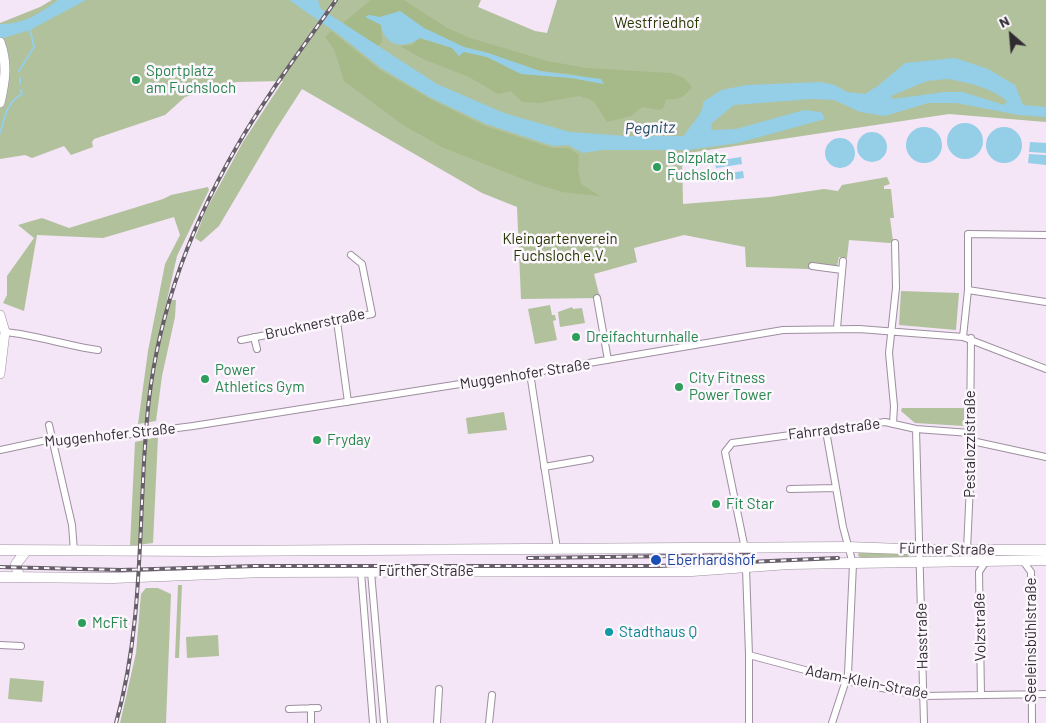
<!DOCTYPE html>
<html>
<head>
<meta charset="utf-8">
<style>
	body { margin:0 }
	#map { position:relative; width:1046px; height:723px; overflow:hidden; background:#f4e5f7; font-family:Barlow,sans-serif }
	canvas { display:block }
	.north { position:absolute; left:986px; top:10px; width:50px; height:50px; -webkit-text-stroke:4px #fcf6fd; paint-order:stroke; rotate:333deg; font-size:14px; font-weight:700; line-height:20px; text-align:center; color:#312b32 }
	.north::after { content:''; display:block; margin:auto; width:18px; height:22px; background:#312b32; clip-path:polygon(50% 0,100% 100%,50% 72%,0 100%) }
</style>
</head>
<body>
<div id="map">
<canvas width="1046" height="723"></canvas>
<div class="north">N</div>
</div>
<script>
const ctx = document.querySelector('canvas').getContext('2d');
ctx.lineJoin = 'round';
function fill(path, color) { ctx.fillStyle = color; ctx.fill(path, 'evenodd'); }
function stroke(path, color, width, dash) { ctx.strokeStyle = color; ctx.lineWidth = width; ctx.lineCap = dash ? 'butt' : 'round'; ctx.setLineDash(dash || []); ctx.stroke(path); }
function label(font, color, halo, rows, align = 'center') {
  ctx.font = font + ' Barlow,sans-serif'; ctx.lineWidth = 5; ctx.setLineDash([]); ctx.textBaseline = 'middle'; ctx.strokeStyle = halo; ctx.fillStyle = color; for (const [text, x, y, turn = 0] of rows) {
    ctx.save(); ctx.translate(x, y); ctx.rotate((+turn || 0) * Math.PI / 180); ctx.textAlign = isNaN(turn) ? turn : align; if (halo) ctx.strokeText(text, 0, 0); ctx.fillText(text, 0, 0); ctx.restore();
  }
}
const green = new Path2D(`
	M52,0H481L478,7L535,31L547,33L557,0H1046V122L949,114L682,154L683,204L770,197L824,189L838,191L842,185L887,177L890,184L884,186V189H891L894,218H890L893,241L890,243L849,240L847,258L839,257L837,266L810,263L809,269L746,267L745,247L684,235L634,248L637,262L594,274L600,298L521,299L517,207L482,193L302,89L275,131L219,226L201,242L195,238L206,210L243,142L283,81L236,82L185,97L165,115L94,139L92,142L93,147L71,155L64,146L32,158L25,155L0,159V23L40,7Z
	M208,187L209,190L177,256L167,300H176L175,317L162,376L156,421L138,424L148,351L165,264L180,235L174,217L103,238L37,235L24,311L3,303L7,295V276L34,238L18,225L42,218L69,228L163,199L171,195Z
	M901,291L959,293L956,330L899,325Z
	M550,305L552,315H555L556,320L553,321L557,340L535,344L528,309Z
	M572,307L573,309L582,308L585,323L560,327L558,312Z
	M902,408H964V426L915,423L901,411Z
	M504,412L507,430L468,434L466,418Z
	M158,437L153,543L130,546L135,442Z
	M859,551L913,554L907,557L865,559L858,556Z
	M178,585H182L179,658H175Z
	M146,588H158L171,594L166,723H120L136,653L141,594Z
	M218,635L219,656L187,658L186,637Z
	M10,678L44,681L42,702L8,699Z`);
const forest = new Path2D(`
	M371,0H404L449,29L470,38L547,61L586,68L671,73L684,78L692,87C684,97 679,100 666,99L664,107L660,110L642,107L631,116L607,122L595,103L590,99L579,96L539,103L522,102L511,91L498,94L469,77L423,59L400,46L412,45L419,38L452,48L459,56L464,52L487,57L521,74L571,78L604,84L573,74L540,71L488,53L464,47L424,28L400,11L380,17L369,15L366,17L381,25L382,42L378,46L343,23Z
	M331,31L380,70L430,99L485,126L552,148H568L579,155L578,170L581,184L600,196L562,192L533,183L444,148L403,125L344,81L334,49L325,37Z`);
const water = new Path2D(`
	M58,0H86L30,30L0,39V24C22,25 41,13 58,0Z
	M289,0H318L321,9L437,84L504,113L570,132L626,136H684C689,126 704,114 703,102L721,90L747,85L820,82L835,85L847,92L865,94L879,85L905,63L955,58L988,69L1015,85L1023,105L1046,107V117L1019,115L956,103H928L885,116L860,112L834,100L812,99L734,105L712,123L711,130L736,129L804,110L821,112L825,119L738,143L688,150H602L583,153L568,145L553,146L486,124L431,98L381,68L338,34ZM948,79C969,83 990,87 1007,101L1004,105L963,92H944L893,99L891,96L927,81Z
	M400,11L424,28L464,47L488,53L540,71L601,79L604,84L571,78L521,74L487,57L464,52L459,56L452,48L420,38C404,50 384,46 381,25L365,17L369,15L380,17Z
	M947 141a18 18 0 1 1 36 0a18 18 0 1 1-36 0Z
	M906 145a18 18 0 1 1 36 0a18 18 0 1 1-36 0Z
	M986 145a18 18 0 1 1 36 0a18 18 0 1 1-36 0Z
	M857 147a15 15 0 1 1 30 0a15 15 0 1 1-30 0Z
	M825 153a15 15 0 1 1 30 0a15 15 0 1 1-30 0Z
	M1030,142L1046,143V153L1029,152Z
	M1029,154L1046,155V165L1028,163Z
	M741,157L742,164L716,168L715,161Z
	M743,171L744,178L718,182L717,175Z`);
const stream = new Path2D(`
	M19,71L34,47L30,29
	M20,78V84
	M0,133C5,117 6,103 22,94L21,90`);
const street = new Path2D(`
	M812,266L842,270
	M968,290L1046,302
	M597,298L608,360
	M337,321L348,402
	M837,328L843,261
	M5,332C37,335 67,346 98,350
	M254,337L257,349
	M963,337L968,290V234L1046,235
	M241,340L372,314L362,264L351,255
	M530,373L557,549
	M893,424L894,406L889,353L896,288L895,243
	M49,425L72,525L74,551
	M916,429L924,723
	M826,431L843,527L853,564L848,674L832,723
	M972,441L1046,457
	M0,450L47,440L77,441L193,426L530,373L783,330L859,329L963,337L1046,369
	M544,467L590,459
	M790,489L835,488
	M745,549L725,452L732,443L885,422L916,429L970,433
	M967,550L972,441L970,433L971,338
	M1023,561L1031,572L1032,723
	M746,568L749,655L846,681L923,696L1046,694
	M361,572L373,723
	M371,572L384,723
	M0,645L21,646
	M981,695L979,572L986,561
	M311,708V723
	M289,709L318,708
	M437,723L439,689
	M489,723L492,695
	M749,723V655`);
const secondary = new Path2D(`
	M0,42C8,64 5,81 0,103
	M0,315L5,332L0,374`);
const primary = new Path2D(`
	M0,550L206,551L848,547L930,550H1046
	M0,577L113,578L264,572L692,571L789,564L1046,560
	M19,577L16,564L26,551`);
const rail = new Path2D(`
	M528,558L750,555
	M0,567L121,570L256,566H658L838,558
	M116,723C144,623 138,521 147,419C155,323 188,231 236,148C265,97 302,49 336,0`);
const markers = [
	[136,80,5,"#2e9e5b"],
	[657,167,5,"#2e9e5b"],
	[576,337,5,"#2e9e5b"],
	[205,379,5,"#2e9e5b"],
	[679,387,5,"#2e9e5b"],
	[317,440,5,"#2e9e5b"],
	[716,504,5,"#2e9e5b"],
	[656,560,6,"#1a4fb4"],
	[82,623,5,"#2e9e5b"],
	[609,632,5,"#0f9aa8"]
];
const parkNames = [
	["Westfriedhof",657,23],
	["Kleingartenverein",560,239],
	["Fuchsloch e.V.",560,256]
];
const leisureNames = [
	["Sportplatz",146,71],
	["am Fuchsloch",146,88],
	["Bolzplatz",667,158],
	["Fuchsloch",667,175],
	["Dreifachturnhalle",586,337],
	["Power",215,370],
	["Athletics Gym",215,387],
	["City Fitness",689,378],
	["Power Tower",689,395],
	["Fryday",327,440],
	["Fit Star",726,504],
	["McFit",92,623]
];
const streetNames = [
	["Brucknerstraße",315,324,-12],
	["Muggenhofer Straße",525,374,-9],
	["Fahrradstraße",834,429,-7],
	["Muggenhofer Straße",110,435,-6],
	["Pestalozzistraße",970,444,-90],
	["Fürther Straße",947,549,1],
	["Fürther Straße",426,571],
	["Volzstraße",980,627,-91],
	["Hasstraße",922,636,-91],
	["Seeleinsbühlstraße",1031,640,-90],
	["Adam-Klein-Straße",867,682,11]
];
const transitNames = [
	["Eberhardshof",667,560]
];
const cultureNames = [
	["Stadthaus Q",619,632]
];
const waterNames = [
	["Pegnitz",650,128,-2]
];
fill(green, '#b1c19b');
fill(forest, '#a6b989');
fill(water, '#95cee7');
stroke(stream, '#95cee7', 2);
stroke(street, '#9d8f9f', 8);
stroke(secondary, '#9d8f9f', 10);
stroke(primary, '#9d8f9f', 11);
stroke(street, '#fff', 6);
stroke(secondary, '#fff', 9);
stroke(primary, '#fff', 10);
stroke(rail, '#665e68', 4);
stroke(rail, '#fcf6fd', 2, [5.5]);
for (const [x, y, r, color] of markers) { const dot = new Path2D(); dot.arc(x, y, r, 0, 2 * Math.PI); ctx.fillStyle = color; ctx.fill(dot); stroke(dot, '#fcf6fd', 2); }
label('15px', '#273700', '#fcf6fd', parkNames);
label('15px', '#27864d', '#fcf6fd', leisureNames, 'left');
label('15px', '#312b32', '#fcf6fd', streetNames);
label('15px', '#164399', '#fcf6fd', transitNames, 'left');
label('15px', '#0d838f', '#fcf6fd', cultureNames, 'left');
label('italic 16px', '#1b4a5c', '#fcf6fd', waterNames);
</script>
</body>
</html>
